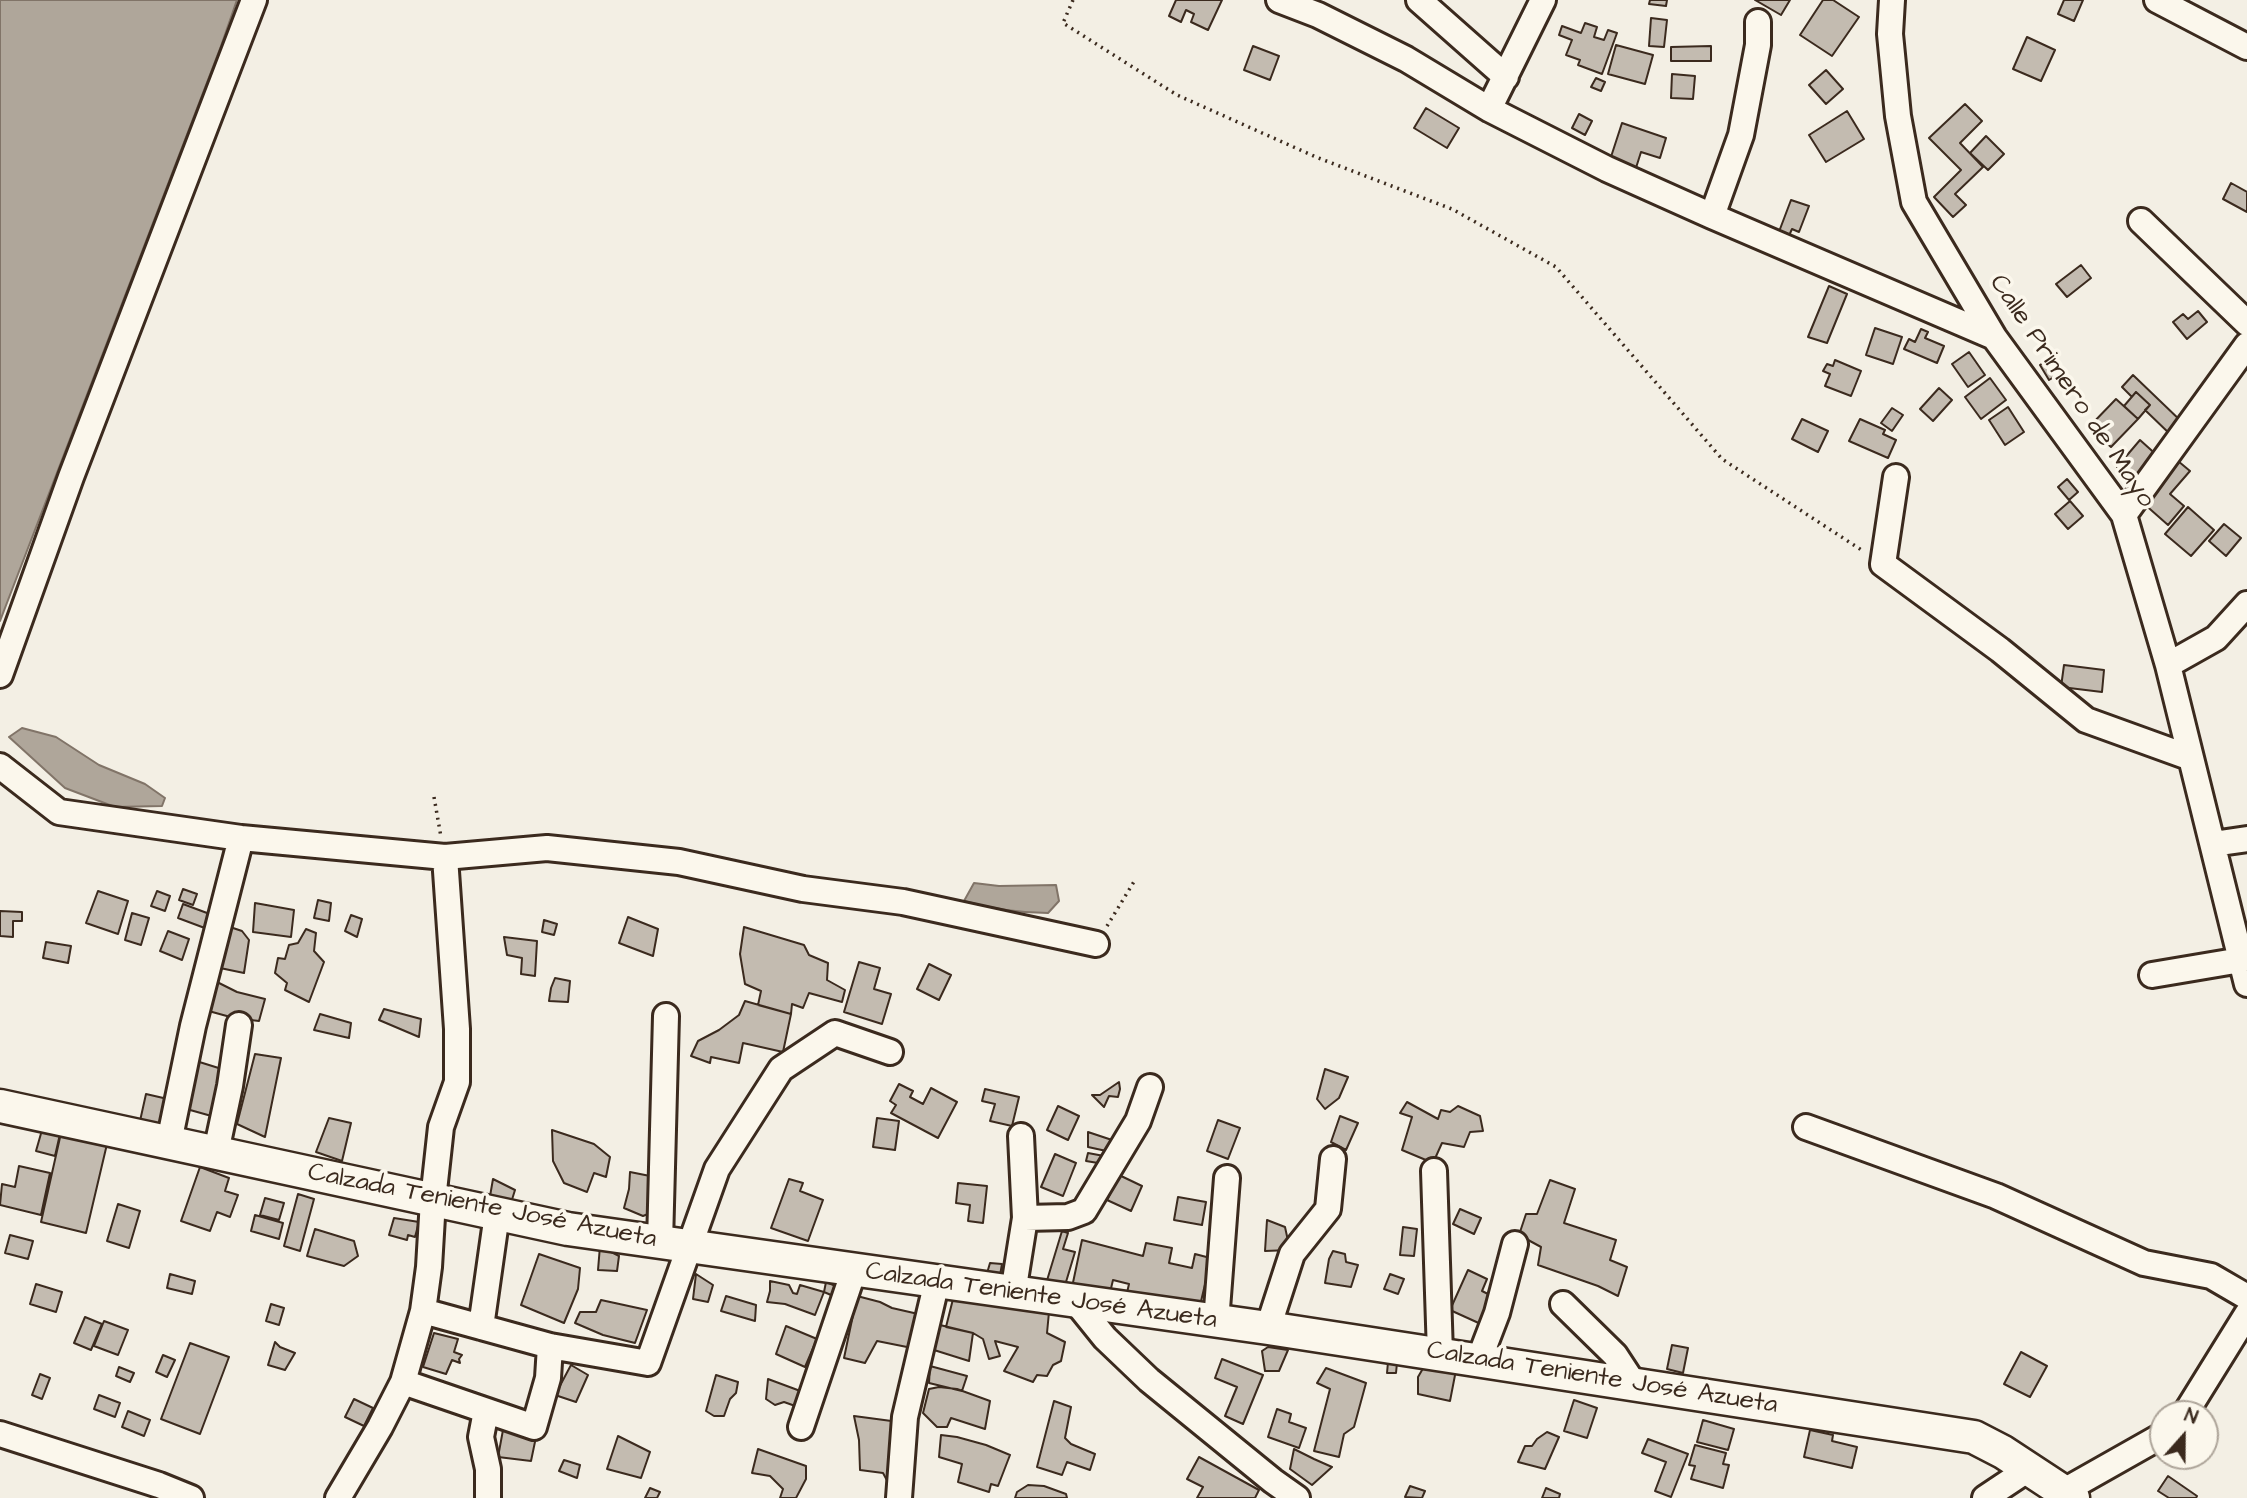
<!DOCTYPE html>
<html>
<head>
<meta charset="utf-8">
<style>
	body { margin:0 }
	#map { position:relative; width:2247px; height:1498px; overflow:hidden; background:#f3efe4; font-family:"Architects Daughter",sans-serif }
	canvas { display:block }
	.north { position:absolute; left:2149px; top:1400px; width:70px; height:70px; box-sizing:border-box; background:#fbf7ec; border:2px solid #aea59a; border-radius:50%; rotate:21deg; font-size:19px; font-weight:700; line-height:28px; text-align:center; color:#3b2a1e }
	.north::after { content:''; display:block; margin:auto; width:24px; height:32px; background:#3b2a1e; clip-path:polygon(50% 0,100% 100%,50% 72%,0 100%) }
</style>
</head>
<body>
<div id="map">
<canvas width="2247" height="1498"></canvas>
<div class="north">N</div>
</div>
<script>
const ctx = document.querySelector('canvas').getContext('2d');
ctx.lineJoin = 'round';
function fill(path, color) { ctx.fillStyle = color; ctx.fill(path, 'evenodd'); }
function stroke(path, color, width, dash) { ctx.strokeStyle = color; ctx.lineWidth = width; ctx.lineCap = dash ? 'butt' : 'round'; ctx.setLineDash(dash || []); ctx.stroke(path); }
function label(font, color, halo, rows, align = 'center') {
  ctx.font = font + ' "Architects Daughter",sans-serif'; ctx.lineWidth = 7; ctx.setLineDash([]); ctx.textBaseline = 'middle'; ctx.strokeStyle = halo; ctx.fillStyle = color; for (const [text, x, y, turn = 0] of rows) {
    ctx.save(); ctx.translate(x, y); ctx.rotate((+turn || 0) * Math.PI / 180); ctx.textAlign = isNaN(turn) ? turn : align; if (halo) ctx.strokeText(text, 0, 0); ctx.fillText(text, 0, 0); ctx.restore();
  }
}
const water = new Path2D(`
	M0,0H237L221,46L0,621Z
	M22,728L56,737L99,765L145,784L165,798L162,806L115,807L65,788L9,737Z
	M974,883L999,886L1056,885L1059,901L1048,913C1019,913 992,909 964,901Z`);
const building = new Path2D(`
	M1176,0H1222L1208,30L1191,22L1194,14L1186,10L1181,22L1169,16Z
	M1650,0H1667L1666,6L1649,4Z
	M1755,0H1790L1781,15Z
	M1823,0H1833L1859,17L1832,56L1800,35Z
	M2064,0H2083L2074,21L2058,14Z
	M1651,18L1667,20L1664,47L1649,46Z
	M1585,23L1597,27L1594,37L1604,40L1608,30L1617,33L1602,74L1578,65L1580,60L1566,55L1572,40L1559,35L1562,26L1581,33Z
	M2027,37L2055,50L2041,81L2013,69Z
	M1616,45L1653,55L1645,84L1608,74Z
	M1253,46L1279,56L1270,80L1244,70Z
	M1711,46V61H1671V47Z
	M1826,70L1843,89L1826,104L1809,85Z
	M1672,74L1695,76L1693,99L1671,98Z
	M1596,78L1605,82L1601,91L1591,87Z
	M1965,104L1982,121L1960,143L1983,167L1955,194L1966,205L1953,217L1934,197L1961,170L1929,138Z
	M1426,108L1459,128L1447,148L1414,128Z
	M1847,111L1864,139L1826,162L1809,135Z
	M1579,114L1592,121L1585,135L1572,128Z
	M1622,123L1666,138L1660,158L1641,152L1635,171L1609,163Z
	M1986,136L2004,154L1988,170L1970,153Z
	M2231,183L2247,192V212L2223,199Z
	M1791,200L1809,206L1799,232L1792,229L1787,240L1777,237Z
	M2081,265L2091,278L2067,297L2056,284Z
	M1829,286L1847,294L1827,343L1808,337Z
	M2198,311L2207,322L2187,339L2173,322L2183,314L2188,319Z
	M1875,328L1902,337L1893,364L1866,355Z
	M1921,329L1928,332L1925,338L1944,346L1937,363L1904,349L1909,339L1915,342Z
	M1969,352L1985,375L1968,387L1952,364Z
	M2054,356L2064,371L2049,380L2040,365Z
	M1835,360L1861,371L1851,396L1825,386L1830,374L1823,371L1827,364L1833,366Z
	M2133,375L2184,424L2172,436L2145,410L2150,405L2136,392L2132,397L2122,387Z
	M1990,378L2006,400L1981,419L1965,397Z
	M1939,388L1952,400L1933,421L1920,409Z
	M2136,392L2150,405L2138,419L2124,406Z
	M2116,399L2138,419L2111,447L2089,427Z
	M2008,407L2024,432L2005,445L1989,420Z
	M1892,408L1903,415L1892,431L1881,423Z
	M1802,419L1828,431L1818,452L1792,439Z
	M1860,419L1885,430L1883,434L1896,440L1888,458L1849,441Z
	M2140,440L2160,458L2137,484L2117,467Z
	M2178,461L2190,471L2170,494L2184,506L2168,525L2142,502Z
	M2067,479L2078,492L2069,500L2058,487Z
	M2070,501L2083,516L2068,529L2055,514Z
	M2188,507L2214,530L2191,556L2165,534Z
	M2224,524L2241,538L2226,556L2209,541Z
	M2064,665L2104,670L2102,692L2061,687Z
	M183,889L197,894L193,905L179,900Z
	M98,891L128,901L118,934L86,923Z
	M157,891L170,896L165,911L151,906Z
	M318,900L331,903L329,921L314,918Z
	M255,903L294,910L291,937L253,932Z
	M183,904L215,916L210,930L178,918Z
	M0,911L22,912V921H13V937L0,936Z
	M132,913L149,918L141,945L125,940Z
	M351,915L362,919L357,937L345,931Z
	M628,917L658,929L653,956L619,943Z
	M544,920L557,924L554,935L542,932Z
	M230,927L242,931L249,940L244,973L220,968Z
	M744,927L804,945L809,955L828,963L827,980L845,990L842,1002L809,993L803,1008L792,1004L791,1014L758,1005L761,991L745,984L740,954Z
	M306,929L316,933L314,951L324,962L309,1002L285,990L287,983L275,973L278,958L285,959L289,945L298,943Z
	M168,931L189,939L182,960L160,951Z
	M504,937L537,941L535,976L521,974L522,958L507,955Z
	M46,942L71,946L68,963L43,958Z
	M859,962L880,968L874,989L891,994L882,1024L844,1012Z
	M929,964L951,975L939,1000L917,989Z
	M555,978L570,981L568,1002L549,1001L551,988Z
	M213,980L237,992L265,999L259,1021L234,1018L205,1010Z
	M745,1001L791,1014L783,1052L743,1043L739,1063L711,1057L710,1063L691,1056L698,1041L719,1030L739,1015Z
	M384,1009L421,1019L419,1037L379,1020Z
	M320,1014L351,1023L349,1038L314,1030Z
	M255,1054L281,1058L265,1137L237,1124Z
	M193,1060L225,1070L215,1117L183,1108Z
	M1325,1069L1348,1077L1339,1098L1325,1109L1317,1099Z
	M1119,1082L1120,1089L1118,1097L1109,1096L1104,1107L1092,1095H1100Z
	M899,1084L913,1091L910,1097L923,1104L931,1088L957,1102L938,1138L891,1113L896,1105L890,1101Z
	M985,1089L1019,1097L1012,1126L990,1121L995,1104L982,1101Z
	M146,1094L172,1100L166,1127L140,1121Z
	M1407,1102L1438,1119L1441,1110L1450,1112L1458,1106L1480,1116L1483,1131L1470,1132L1464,1147L1442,1143L1433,1163L1402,1150L1412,1117L1400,1113Z
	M1058,1106L1079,1116L1068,1140L1047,1130Z
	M1340,1116L1358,1123L1346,1150L1331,1142Z
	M329,1118L351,1123L342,1161L316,1152Z
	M877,1118L899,1121L895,1150L873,1147Z
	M1218,1120L1240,1128L1228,1159L1207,1151Z
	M42,1130L60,1134L55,1156L36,1151Z
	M552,1130L594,1144L610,1157L606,1177L594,1173L587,1192L564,1183L553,1161Z
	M1088,1132L1112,1140L1111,1152L1088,1147Z
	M61,1133L107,1144L86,1233L41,1222Z
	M1088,1153L1104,1156V1164L1086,1161Z
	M1055,1154L1076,1163L1063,1196L1041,1187Z
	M19,1166L50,1173L41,1215L0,1205L2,1184L15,1187Z
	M200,1167L229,1178L225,1191L238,1195L230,1217L217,1212L210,1231L181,1221Z
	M630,1172L655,1177L648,1214L643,1216L624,1208L629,1189Z
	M1119,1175L1142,1186L1131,1211L1107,1200Z
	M493,1179L515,1190L510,1206L489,1202Z
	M789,1179L803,1183L800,1191L823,1200L808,1241L771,1228Z
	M1550,1180L1575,1189L1564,1223L1616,1240L1610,1260L1627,1267L1618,1296L1598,1286L1538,1265L1541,1247L1519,1235L1526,1214H1537Z
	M958,1183L987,1186L983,1223L968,1221L970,1205L956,1203Z
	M298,1194L314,1199L300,1251L284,1246Z
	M1178,1197L1206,1202L1202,1225L1174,1220Z
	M265,1198L284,1203L279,1220L260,1215Z
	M118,1204L140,1211L129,1248L107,1241Z
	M1460,1209L1481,1218L1474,1234L1453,1224Z
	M255,1215L283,1223L279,1239L251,1231Z
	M394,1218L419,1222L415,1237L408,1235L407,1240L389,1235Z
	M1267,1220L1285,1227L1290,1250L1265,1251Z
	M1403,1227L1417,1229L1414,1256L1400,1255Z
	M315,1229L354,1241L358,1256L344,1266L307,1256Z
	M1062,1231L1068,1233L1063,1249L1075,1252L1063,1292L1045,1287Z
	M10,1235L33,1241L28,1259L5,1253Z
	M1082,1240L1143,1256L1146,1243L1172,1248L1169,1263L1192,1268L1195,1254L1218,1260L1214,1278L1207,1276L1198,1314L1126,1297L1129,1284L1113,1280L1108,1301L1071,1292Z
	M600,1246L619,1256L617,1271L598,1270Z
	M1333,1251L1345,1254L1346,1262L1358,1265L1351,1287L1325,1283L1329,1259Z
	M539,1254L580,1268L578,1289L564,1323L521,1305Z
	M990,1263L1002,1264L999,1281L985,1280Z
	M1468,1270L1487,1279L1482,1291L1496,1298L1483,1325L1450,1310Z
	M170,1274L195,1281L192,1294L167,1288Z
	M696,1274L713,1285L708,1302L693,1299Z
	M1390,1274L1404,1279L1398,1294L1384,1289Z
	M770,1281L789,1285L793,1293L797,1294L800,1285L824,1292L815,1315L785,1304L767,1302L770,1291Z
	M826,1282L843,1289L838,1298L824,1292Z
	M36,1284L62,1292L56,1312L30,1304Z
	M726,1296L756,1305L755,1321L721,1311Z
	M857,1296L880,1302L892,1308L927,1316L917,1349L877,1341L865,1363L844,1358Z
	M953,1299L1049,1312L1047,1333L1065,1342L1061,1361L1053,1365L1047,1376L1037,1375L1033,1382L1004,1371L1018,1347L995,1341L1000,1356L989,1359L983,1339L973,1333L946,1327Z
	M601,1300L647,1310L635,1343L603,1335L575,1323L580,1312H596Z
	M271,1304L284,1308L279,1325L266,1321Z
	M85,1317L102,1324L91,1350L74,1343Z
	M104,1321L128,1330L118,1355L94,1346Z
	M940,1325L973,1333L969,1361L934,1350Z
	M786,1326L817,1339L805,1367L776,1354Z
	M434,1333L458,1339L454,1352L462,1355L459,1359L460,1363L452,1360L446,1374L423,1367Z
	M275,1342L280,1347L295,1353L285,1370L268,1365Z
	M190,1343L229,1357L200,1434L161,1419Z
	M1672,1345L1688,1348L1683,1373L1667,1369Z
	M1268,1347L1288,1350L1279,1371H1265L1262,1351Z
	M2021,1352L2047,1366L2030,1397L2004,1384Z
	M163,1355L175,1360L167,1377L156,1372Z
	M1222,1359L1263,1375L1243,1424L1225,1416L1237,1387L1215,1378Z
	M1388,1362L1397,1363L1396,1373H1387Z
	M571,1365L588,1375L576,1402L555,1395Z
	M1425,1365L1456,1370L1450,1401L1418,1394V1377Z
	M930,1366L967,1376L962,1391L929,1383Z
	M119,1367L134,1373L130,1382L116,1376Z
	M1326,1368L1366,1383L1354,1427L1344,1434L1339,1457L1314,1451L1330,1389L1317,1383Z
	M40,1374L50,1378L42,1399L32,1395Z
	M716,1375L738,1382L736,1393L730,1399L724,1416H714L706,1411Z
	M768,1379L803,1392L798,1407L784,1402L775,1405L766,1399Z
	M939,1387L957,1389L990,1401L985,1429L951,1418L947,1427H937L923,1413L929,1389Z
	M99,1395L120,1403L115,1417L94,1409Z
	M354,1399L373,1408L364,1426L345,1417Z
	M1574,1400L1597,1408L1587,1438L1564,1431Z
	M1054,1401L1071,1407L1065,1438L1071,1444L1095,1454L1090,1470L1067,1462L1062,1475L1037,1467Z
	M1277,1409L1291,1414L1289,1422L1306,1428L1299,1448L1268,1437Z
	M128,1411L150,1420L144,1436L122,1427Z
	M854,1416L899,1422L890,1486L883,1473L860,1470L859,1440Z
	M1703,1420L1734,1429L1728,1450L1697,1442Z
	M503,1430L536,1437L531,1461L498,1457Z
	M1810,1430L1833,1435L1832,1441L1857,1447L1852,1468L1804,1457Z
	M1547,1432L1559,1437L1545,1469L1518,1462L1525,1446H1532L1537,1439Z
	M941,1435L957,1437L986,1445L1010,1455L998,1486L991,1484L989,1492L958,1482L962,1464L939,1457Z
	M618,1436L650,1452L641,1478L607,1469Z
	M1648,1439L1688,1454L1671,1497L1655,1491L1666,1462L1642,1453Z
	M1695,1445L1726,1453L1723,1464L1729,1465L1723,1488L1691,1479L1695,1466L1689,1465Z
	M758,1449L806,1466V1479L796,1498H780L783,1489L770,1476L752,1473Z
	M1294,1449L1314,1459L1332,1467L1312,1485L1290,1469Z
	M1199,1457L1259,1490L1255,1498H1197L1203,1487L1187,1479Z
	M564,1460L580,1465L577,1478L559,1471Z
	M2168,1476L2197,1496L2196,1498H2169L2158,1491Z
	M1028,1485L1044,1486L1066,1494L1067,1498H1015L1017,1492Z
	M1410,1486L1425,1491L1422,1498L1405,1497Z
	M650,1488L660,1492L657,1498H645Z
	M1546,1488L1560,1494L1559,1498H1542Z`);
const path = new Path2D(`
	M1073,0L1063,23L1177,95L1316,157L1452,209L1556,267L1722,459L1863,551
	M434,797L441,837
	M1107,926L1135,880`);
const minor = new Path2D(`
	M1279,0L1318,15L1406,59L1489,109L1607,169L1712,216L1994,337
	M1419,0L1506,77
	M1892,0L1890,34L1898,116L1914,202L1994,337L2124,515L2168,665L2247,984
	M2157,0L2247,47
	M1489,109L1543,0
	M1712,216L1741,135L1758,45V22
	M2141,221L2247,323
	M1896,477L1883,564L2000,650L2086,720L2191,758
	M2124,515L2247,345
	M2168,665L2216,638L2247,604
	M0,675L71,477L254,0
	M0,766L59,812L241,838L445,857L547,848L679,862L803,889L903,902L1096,944
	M2213,844L2247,839
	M2152,975L2241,960
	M1806,1127L1996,1196L2144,1263L2211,1276L2247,1297
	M169,1142L193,1026L241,838
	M216,1152L230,1086L239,1025
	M1434,1171L1440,1354
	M1025,1218L1068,1217L1084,1211L1138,1121L1150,1087
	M660,1243L666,1016
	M1013,1293L1025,1218L1021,1136
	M1076,1302L1105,1338L1149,1380L1273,1481L1297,1498
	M1563,1304L1615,1355L1634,1384
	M423,1311L550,1346L648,1363L717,1169L781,1069L835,1033L890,1052
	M1216,1322L1227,1178
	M481,1327L497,1214
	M1268,1328L1292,1254L1328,1209L1333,1159
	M1479,1360L1497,1313L1515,1244
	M403,1382L534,1427L548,1378L550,1346
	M486,1411L481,1437L488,1469V1498
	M2185,1414L2247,1314
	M801,1427L854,1270
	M0,1434L159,1485L191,1498
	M2064,1491L2163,1435
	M338,1498L380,1427L403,1382L423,1311L429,1267L433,1200L441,1127L457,1082V1029L445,857
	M899,1498L905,1417L937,1281
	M1985,1498L2030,1468`);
const major = new Path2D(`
	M0,1106L568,1229L1268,1328L1974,1437L2003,1452L2073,1498`);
const streetNames = [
	["Calle Primero de Mayo",2071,392,56],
	["Calzada Teniente José Azueta",482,1207,11],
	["Calzada Teniente José Azueta",1041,1297,8],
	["Calzada Teniente José Azueta",1602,1379,9]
];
fill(water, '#afa69a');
stroke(water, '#817468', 2);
fill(building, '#c3bbb0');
stroke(building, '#3b2a1e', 2);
stroke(minor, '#3b2a1e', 30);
stroke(major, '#3b2a1e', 37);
stroke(path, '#3b2a1e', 3.5, [2, 5]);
stroke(minor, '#fbf7ec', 24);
stroke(major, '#fbf7ec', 32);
label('26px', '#3b2a1e', '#fbf7ec', streetNames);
</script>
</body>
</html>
